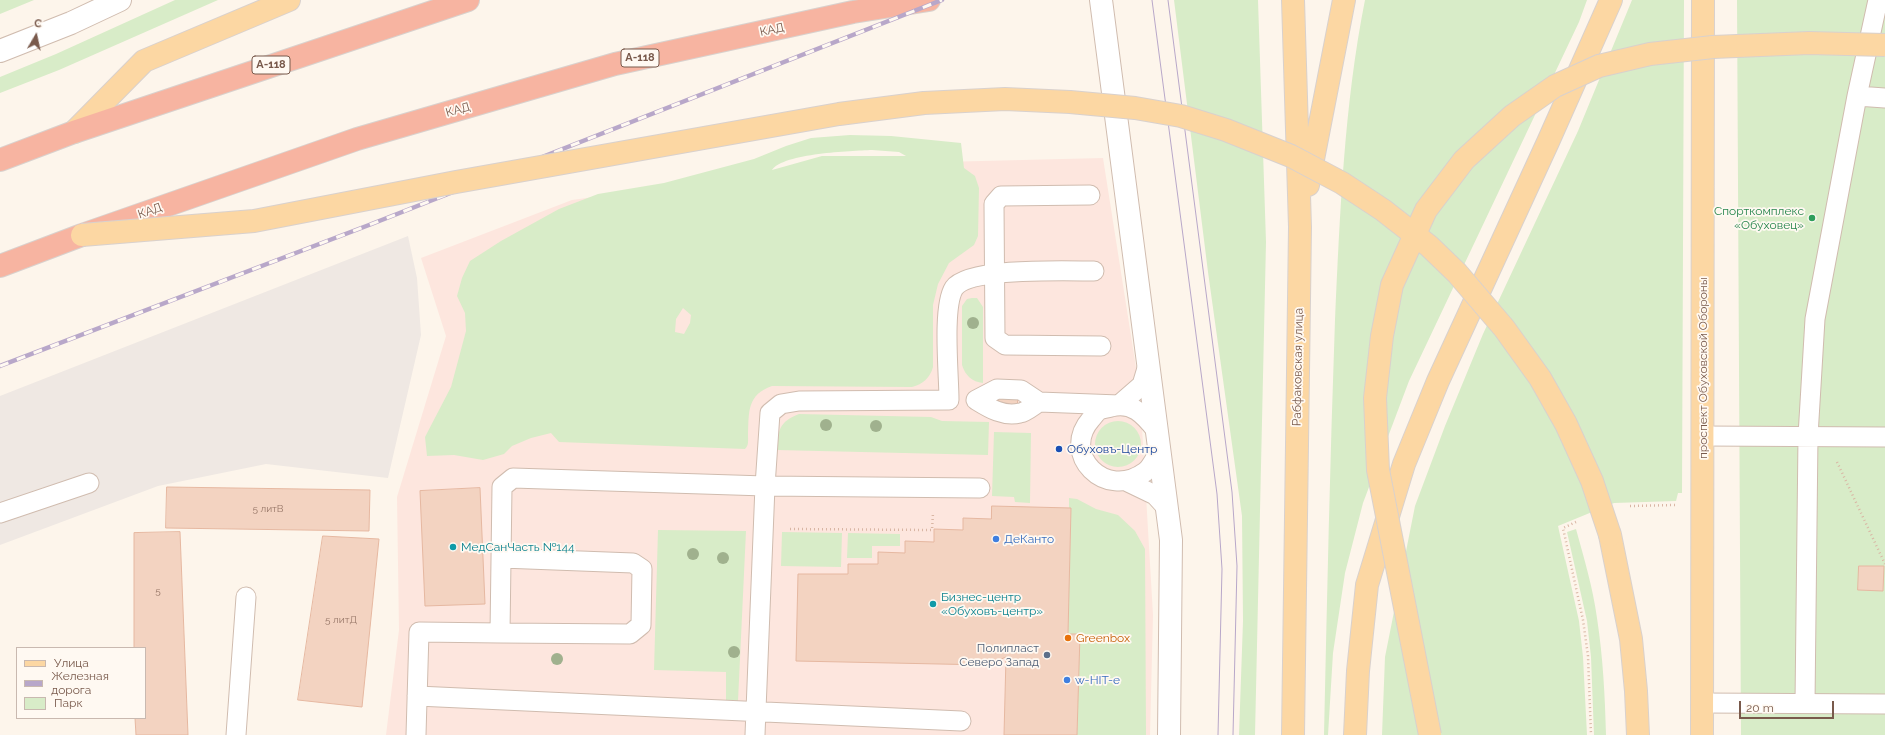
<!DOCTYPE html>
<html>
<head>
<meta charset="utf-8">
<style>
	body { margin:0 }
	#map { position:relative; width:1885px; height:735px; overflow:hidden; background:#fdf5eb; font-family:Raleway,sans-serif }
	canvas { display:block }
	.legend { position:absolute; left:16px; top:647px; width:130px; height:72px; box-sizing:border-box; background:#fff9f2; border:1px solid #c9b9b0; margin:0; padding:5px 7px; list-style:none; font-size:12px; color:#795a4c }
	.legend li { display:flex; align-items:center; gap:8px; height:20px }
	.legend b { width:20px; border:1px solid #c9b9b0 }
	.north { position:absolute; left:16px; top:16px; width:40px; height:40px; -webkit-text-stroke:3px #fff9f2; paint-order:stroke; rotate:9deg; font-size:11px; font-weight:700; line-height:16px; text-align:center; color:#795a4c }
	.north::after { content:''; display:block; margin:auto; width:14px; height:18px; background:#795a4c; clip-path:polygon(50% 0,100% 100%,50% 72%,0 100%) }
	.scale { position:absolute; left:1739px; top:701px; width:95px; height:18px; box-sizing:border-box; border:2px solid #795a4c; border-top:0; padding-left:5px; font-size:12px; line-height:14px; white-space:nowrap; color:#795a4c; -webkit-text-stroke:3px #fff9f2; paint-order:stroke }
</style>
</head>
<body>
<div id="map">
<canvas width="1885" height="735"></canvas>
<ul class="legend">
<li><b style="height:5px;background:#fcd7a3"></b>Улица</li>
<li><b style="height:5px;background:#b8a7c9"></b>Железная дорога</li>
<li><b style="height:11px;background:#d8ecc8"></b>Парк</li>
</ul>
<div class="north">С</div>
<div class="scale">20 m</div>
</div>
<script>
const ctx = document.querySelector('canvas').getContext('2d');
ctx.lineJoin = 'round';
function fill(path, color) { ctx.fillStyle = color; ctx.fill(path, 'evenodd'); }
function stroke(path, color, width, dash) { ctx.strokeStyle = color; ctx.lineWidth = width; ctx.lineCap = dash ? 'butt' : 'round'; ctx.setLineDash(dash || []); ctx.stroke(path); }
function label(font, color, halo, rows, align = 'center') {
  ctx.font = font + ' Raleway,sans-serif'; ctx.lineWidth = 3.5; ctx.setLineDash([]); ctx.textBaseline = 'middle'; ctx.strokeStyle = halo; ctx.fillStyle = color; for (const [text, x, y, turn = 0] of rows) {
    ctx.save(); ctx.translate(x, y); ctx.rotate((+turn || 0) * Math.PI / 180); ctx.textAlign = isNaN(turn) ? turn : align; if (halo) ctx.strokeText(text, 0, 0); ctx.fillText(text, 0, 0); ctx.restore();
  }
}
const commercial = new Path2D(`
	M1103,158L1140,393L1153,615L1150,735H386L399,630L397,497L446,336L421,258L572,200L820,165Z`);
const industrial = new Path2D(`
	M408,236L417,278L421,335L388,478L266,464L158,486L0,545V396Z`);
const green = new Path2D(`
	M0,0H34L0,14Z
	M175,0H218L59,70L0,93V77L56,54Z
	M1174,0H1258L1266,242L1255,735H1239L1243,621L1242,516L1208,272Z
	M1365,0H1587L1579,22L1409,381L1363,503L1345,573L1333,653L1328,735H1324C1327,597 1330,459 1335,320C1340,214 1344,105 1365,0Z
	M1632,0H1684L1682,493H1678L1676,501L1614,503L1558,526L1579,621L1583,657L1587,735H1382L1385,657L1415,506L1445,426L1483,334L1578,131Z
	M1737,0H1885V735H1741Z
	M850,135L891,136L961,143L964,168L975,176L979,188L978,236L974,245L949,263L938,284L933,305V367C930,378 923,384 912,387L772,386C747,395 749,411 748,435C748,441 749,445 745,449L559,442L551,433L531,438L512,446L504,454L483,460L454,455L427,456L425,437L451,387L466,331L465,313L457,296L462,278L470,261L501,241L559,209L598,194L664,183L754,159L786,146L811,138ZM872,150L899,152L906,156H822L772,170C784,153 851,151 872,150ZM683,308L691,315L690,323L684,334L675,332L676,319Z
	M972,298H977L983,307V383C972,382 965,375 962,365V306L967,299Z
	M799,414L931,417L942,421L989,422L988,455L777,450C778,430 779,422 799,414Z
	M1095 444a23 23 0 1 1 46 0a23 23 0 1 1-46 0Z
	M994,432L1031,433L1030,503L1015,502L1014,497L992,496Z
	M1069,498L1077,499L1096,509L1118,515L1135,531L1145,549L1146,735H1077L1080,634H1068L1071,508H1069Z
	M1576,529C1584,558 1593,588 1597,618C1603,657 1605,696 1606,735H1594L1591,657L1587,621L1567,532Z
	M658,530L746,531L738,701L726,700V672L654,670Z
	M782,532L842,533L841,567L781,566Z
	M848,533L900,534V546H872V558H847Z`);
const building = new Path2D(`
	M999,397L1018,398L1017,407L999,406Z
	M167,487L370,490L369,531L166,528Z
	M480,488L485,604L425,606L420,491Z
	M992,506L1071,508L1068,634H1080L1077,735H1004L1006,657L987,665L796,661L798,574H848V564H878V552L905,553V541L934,542V529L963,530V518L991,519Z
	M180,532L188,735H136L135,718H145V648H134V533Z
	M323,536L379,539L362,707L298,700Z
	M1859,566H1884L1883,591L1858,590Z`);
const path = new Path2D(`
	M1837,462L1885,564
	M1630,506L1675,505
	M1576,522L1563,528L1583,620L1588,656L1591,735
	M790,529L932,530L933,513`);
const service = new Path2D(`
	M1857,96L1885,98
	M1090,195L1001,196L994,204L995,338L1005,345L1101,346
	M997,389L1021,390L1039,402C1034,405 1026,412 1020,413C1003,417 989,408 976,400Z
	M1039,402L1119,405L1142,385L1148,365
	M1156,430C1144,415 1132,401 1111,407C1107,408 1102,409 1099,410C1096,412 1093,417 1091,419C1060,454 1105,501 1145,472C1151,468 1155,458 1159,452
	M1703,436L1885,437
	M1128,482L1155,495L1166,507
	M0,513L89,483
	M500,633L630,634L641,625L642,569L633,563L502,558
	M417,696L961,721
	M1702,703L1885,704
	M1805,703L1808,436L1815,319L1857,96L1878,0
	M236,735L246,597
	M416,735L419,632L500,633L502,487L513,478L765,486L980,488
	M755,735L765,486L770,413L781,404L799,401L949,400C949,375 942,307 954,288C969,267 1067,271 1094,271`);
const minor = new Path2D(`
	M1101,0L1171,540L1169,735`);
const tertiary = new Path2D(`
	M0,51L71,23L120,0`);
const primary = new Path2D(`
	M74,132L144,61L289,0
	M1308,185L1344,0
	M1610,535L1631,639L1636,691L1638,735
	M1293,735L1300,227L1293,0
	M1355,735L1358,671L1367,585L1404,464L1438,381L1548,142L1611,0
	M1702,735L1703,0`);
const motorway = new Path2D(`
	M0,160L74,132L468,0
	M0,266L82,235L357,139L615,64L853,12L929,0`);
const tram = new Path2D(`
	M1152,0L1217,494L1222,569L1218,735
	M1168,0L1232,492L1237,566L1233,735`);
const rail = new Path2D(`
	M0,366L369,225L942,0`);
const primaryBridge = new Path2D(`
	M82,235L254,221L456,182L839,114L924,103L1005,99L1070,102L1135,108L1181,116L1226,130L1291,156L1342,183L1383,210L1429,246L1457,273L1504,328L1540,378L1566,424L1592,481L1610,535
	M1430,735L1378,470L1375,398L1382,336L1392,285L1426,210L1464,160L1512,116L1555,86L1599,66L1650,54L1713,47L1809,43L1885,45`);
const trees = [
	[973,323],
	[826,425],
	[876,426],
	[693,554],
	[723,558],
	[734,652],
	[557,659]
];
const markers = [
	[1812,218,4,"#2e9e5b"],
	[1059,449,4,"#1a4fb4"],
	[996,539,4,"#3f7fe0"],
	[453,547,4,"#0f9aa8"],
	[933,604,4,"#0f9aa8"],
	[1068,638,4,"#e8710a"],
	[1047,655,4,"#5c6f8a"],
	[1067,680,4,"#3f7fe0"]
];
const numberNames = [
	["5 литВ",268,509],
	["5",158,591],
	["5 литД",341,620]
];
const shields = [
	[640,58,38],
	[271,65,38]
];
const shieldNames = [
	["А-118",640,58],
	["А-118",271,65]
];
const streetNames = [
	["КАД",772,30,-12],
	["КАД",458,110,-16],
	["КАД",150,211,-19],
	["Рабфаковская улица",1298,367,-89],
	["проспект Обуховской Обороны",1703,368,-90]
];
const leisureNames = [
	["Спорткомплекс",1804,211],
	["«Обуховец»",1804,225]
];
const transitNames = [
	["Обуховъ-Центр",1067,449]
];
const shopNames = [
	["ДеКанто",1004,539],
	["w-HIT-e",1075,680]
];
const cultureNames = [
	["МедСанЧасть №144",461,547],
	["Бизнес-центр",941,597],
	["«Обуховъ-центр»",941,611]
];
const foodNames = [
	["Greenbox",1076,638]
];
const serviceNames = [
	["Полипласт",1039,648],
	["Северо Запад",1039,662]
];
fill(commercial, '#fde6de');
fill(industrial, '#efe8e3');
fill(green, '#d8ecc8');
fill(building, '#f3d3c1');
stroke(building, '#e6b8a1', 1);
stroke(service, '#d0bcaf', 21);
stroke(minor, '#d0bcaf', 24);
stroke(tertiary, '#d0bcaf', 24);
stroke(primary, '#d9d1cd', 24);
stroke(motorway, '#d9d1cd', 24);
stroke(path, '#d9b6a4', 2.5, [1, 3]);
stroke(service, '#fff', 19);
stroke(minor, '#fff', 22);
stroke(tertiary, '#fff', 22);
stroke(primary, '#fcd7a3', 22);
stroke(motorway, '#f7b4a1', 22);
stroke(tram, '#b8a7c9', 1);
stroke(rail, '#b8a7c9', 4.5);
stroke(rail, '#fff9f2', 3, [9]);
stroke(primaryBridge, '#d9d1cd', 24, []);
stroke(primaryBridge, '#fcd7a3', 22);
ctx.fillStyle = '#a0b18e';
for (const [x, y] of trees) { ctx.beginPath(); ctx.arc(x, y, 6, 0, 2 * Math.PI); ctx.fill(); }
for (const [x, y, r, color] of markers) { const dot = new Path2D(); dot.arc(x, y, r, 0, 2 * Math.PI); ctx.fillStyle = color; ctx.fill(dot); stroke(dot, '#fff9f2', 1.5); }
label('10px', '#987869', null, numberNames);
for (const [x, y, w] of shields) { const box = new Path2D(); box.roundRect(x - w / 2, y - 9, w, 18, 3); ctx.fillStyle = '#fff9f2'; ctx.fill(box); stroke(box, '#795a4c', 1); }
label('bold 11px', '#795a4c', null, shieldNames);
label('12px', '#795a4c', '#fff9f2', streetNames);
label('12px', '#27864d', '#fff9f2', leisureNames, 'right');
label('12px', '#164399', '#fff9f2', transitNames, 'left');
label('12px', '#366cbe', '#fff9f2', shopNames, 'left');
label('12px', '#0d838f', '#fff9f2', cultureNames, 'left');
label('12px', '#c56008', '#fff9f2', foodNames, 'left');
label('12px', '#4e5e75', '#fff9f2', serviceNames, 'right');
</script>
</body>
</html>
